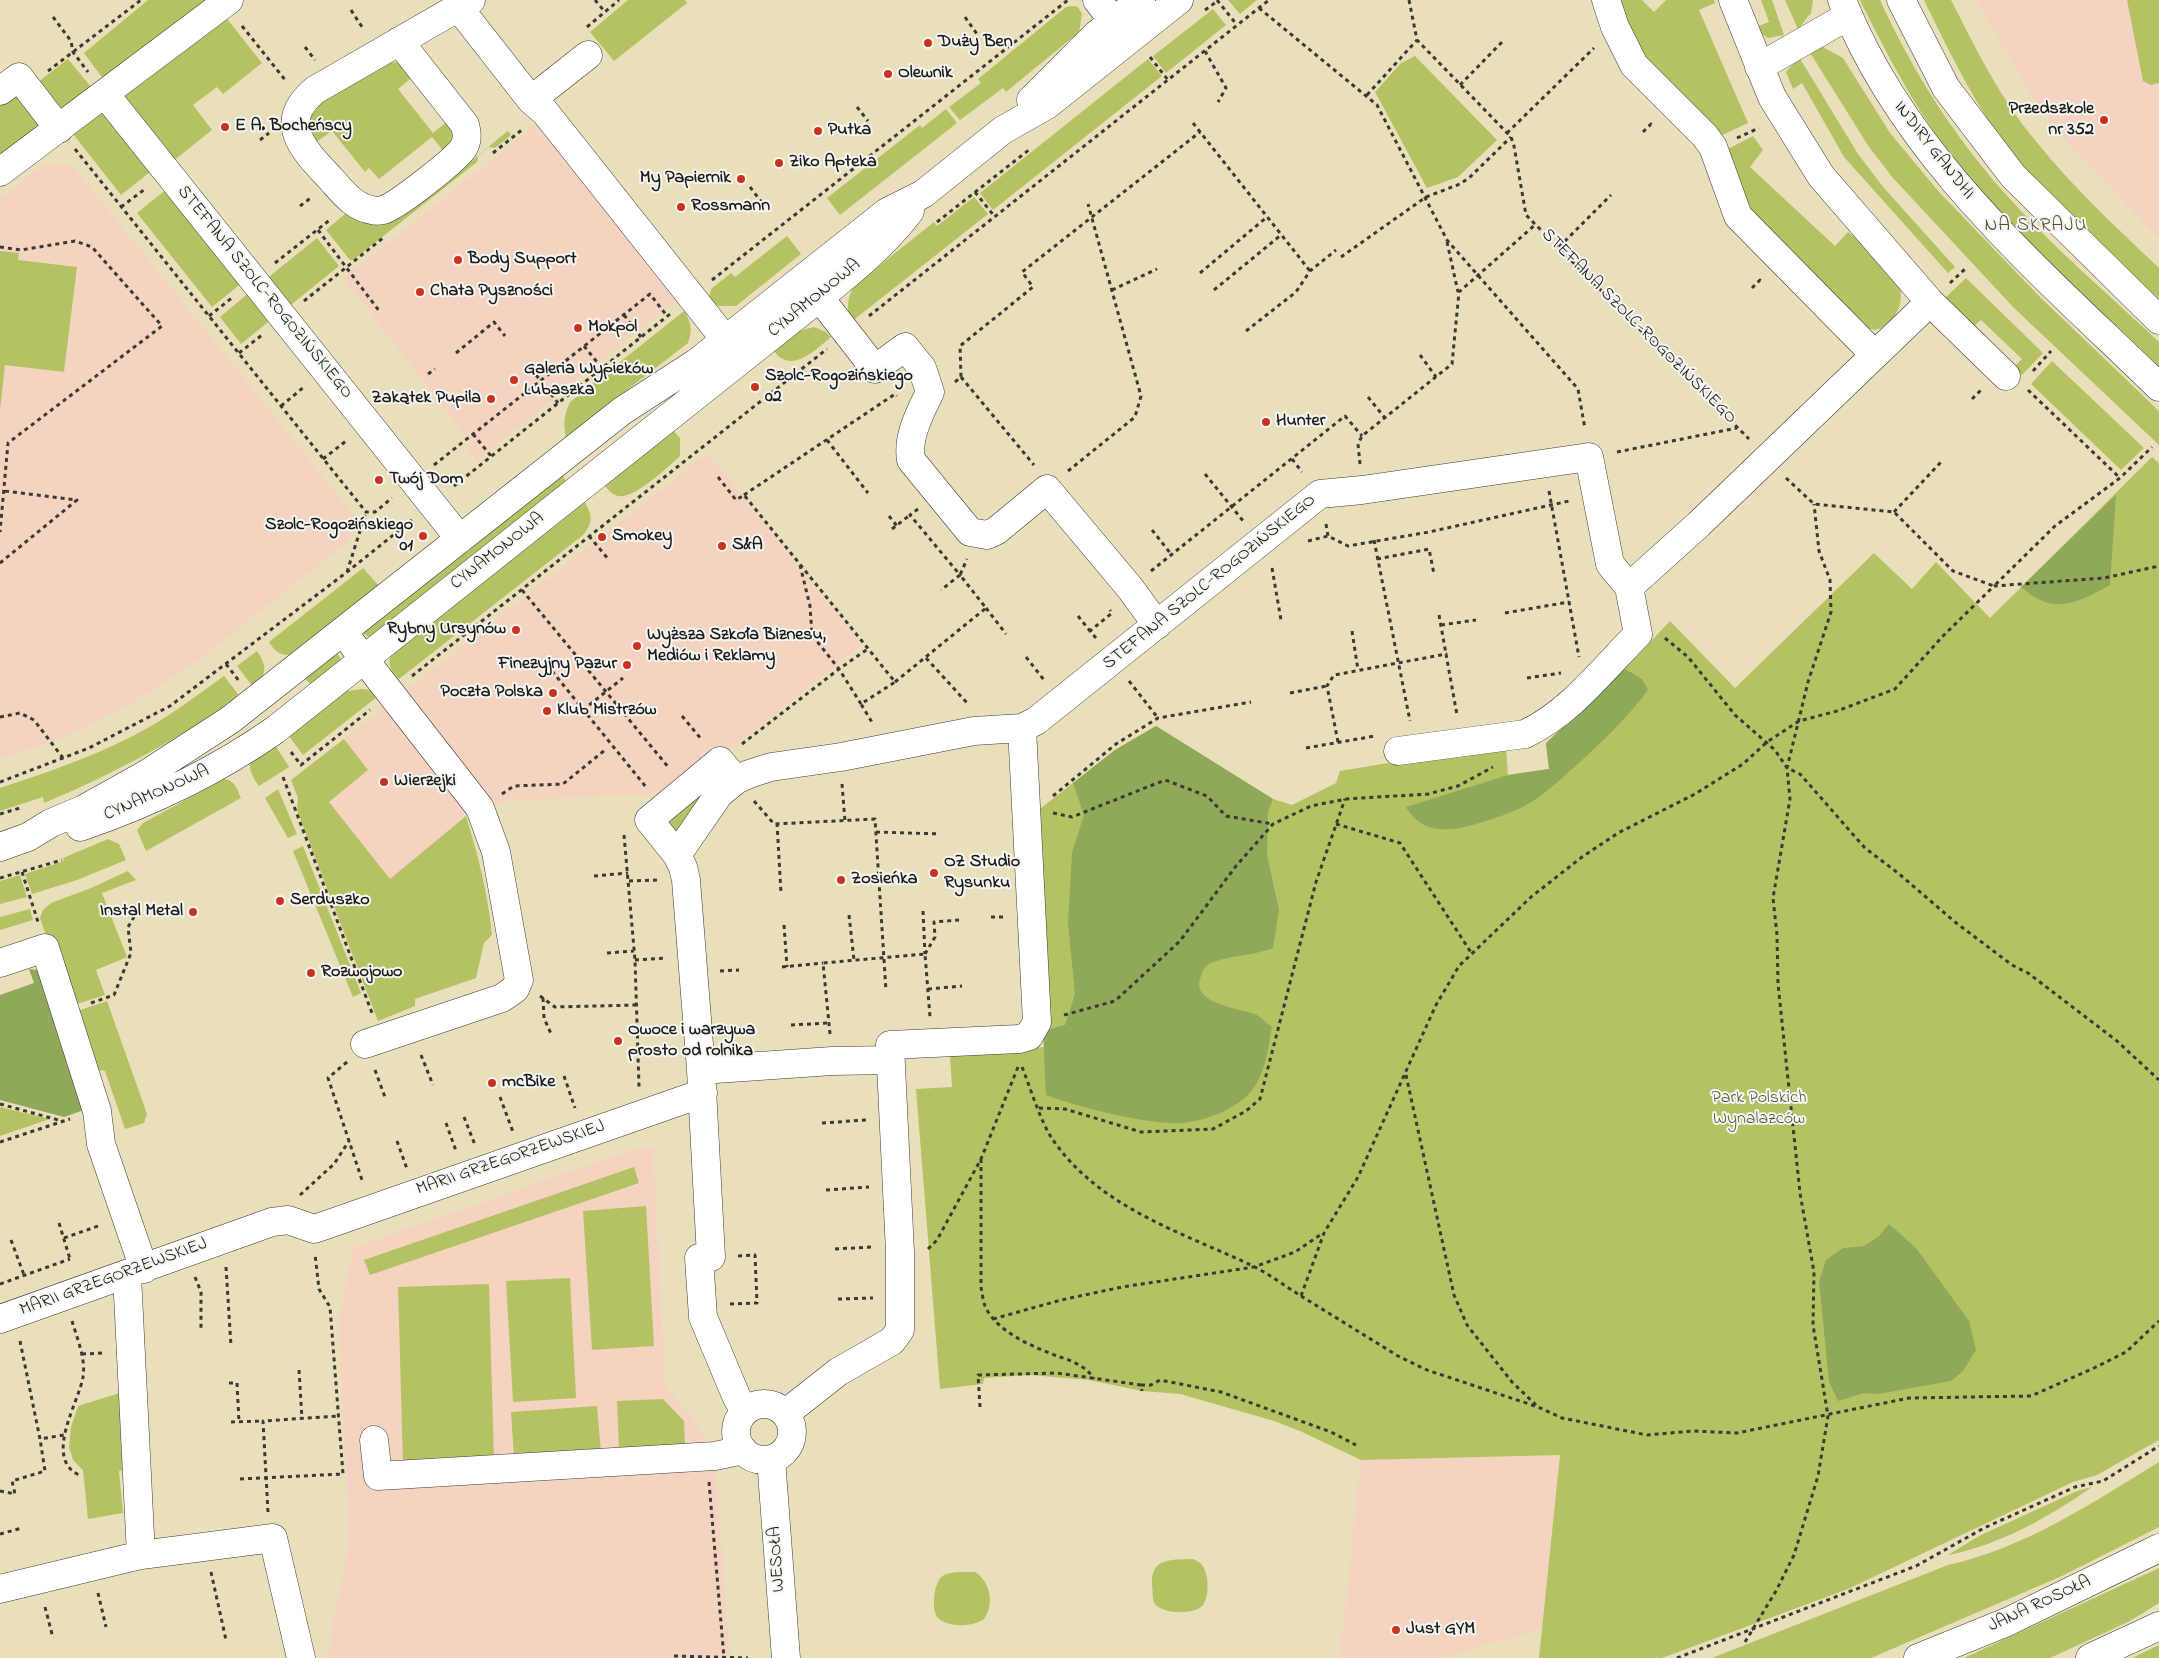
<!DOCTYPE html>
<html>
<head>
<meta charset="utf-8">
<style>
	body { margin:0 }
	canvas { display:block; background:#eadfbb }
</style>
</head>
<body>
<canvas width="2159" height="1658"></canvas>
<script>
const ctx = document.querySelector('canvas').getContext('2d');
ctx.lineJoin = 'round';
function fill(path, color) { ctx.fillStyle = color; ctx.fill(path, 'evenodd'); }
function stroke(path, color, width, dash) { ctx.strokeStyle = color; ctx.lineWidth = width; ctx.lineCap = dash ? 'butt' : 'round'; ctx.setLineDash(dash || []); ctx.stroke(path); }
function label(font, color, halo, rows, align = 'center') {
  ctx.font = font + ' "Indie Flower",sans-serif'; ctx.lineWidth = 4; ctx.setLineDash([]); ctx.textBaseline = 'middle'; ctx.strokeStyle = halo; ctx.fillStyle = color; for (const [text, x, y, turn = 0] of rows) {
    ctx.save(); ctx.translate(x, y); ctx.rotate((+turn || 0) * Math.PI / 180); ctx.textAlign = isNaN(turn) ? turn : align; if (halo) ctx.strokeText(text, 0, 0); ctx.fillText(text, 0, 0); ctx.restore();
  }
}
const built = new Path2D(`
	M1976,0H2159V239L2066,141L2033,98Z
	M537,124L677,300L476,461L466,449L472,444L343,278Z
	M45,163L73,166L358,520L350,540L204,656L151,692L86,727L51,742L0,758V198Z
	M708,453L862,645L723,755L666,793L507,801L466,816L391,879L328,802L368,770L344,739Z
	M653,1148L665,1384L714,1447L730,1658H327L350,1538L338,1323L353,1248L631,1150Z
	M1560,1455L1548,1583L1541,1630L1442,1658H1340L1361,1460Z`);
const green = new Path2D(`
	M148,0H207L107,84L84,53Z
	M628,0H685L687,3L614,61L590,32Z
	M1228,0H1257L1240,14Z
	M1617,0H1642L1654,12L1666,0H1714L1715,3L1699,10L1748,123L1718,137L1637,59Z
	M1761,0H1772L1784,35L1768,38L1753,28L1769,22Z
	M1785,0H1813L1811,13L1798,29Z
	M1860,0H1880C1911,68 1951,132 2001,189C2049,244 2106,292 2159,342V367C2096,308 2029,250 1973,184C1926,128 1892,65 1860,0Z
	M1924,0H1951C1976,49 2000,98 2035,140C2072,187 2116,227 2159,268V299C2119,262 2076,227 2039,187C1989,133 1956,66 1924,0Z
	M2127,0H2159V83L2151,85L2143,81Z
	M1073,6L1078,7L1082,14L1079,32L1006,92L1003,88L960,120L949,107L981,83L978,79L1066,7Z
	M1213,9L1226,25L1166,73L1153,56Z
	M224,15L262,63L223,94L217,87L193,105L212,130L172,162L120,96Z
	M1821,46L1843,58L1890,133L1939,192L2041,298L2159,411V445L2014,308L1893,178L1869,147L1809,51Z
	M1415,56L1497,140L1458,177L1427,188L1375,92L1401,63Z
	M1799,57L1858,154L1884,188L1955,267L1948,273L1844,157L1802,83L1793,89L1786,72Z
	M68,59L96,93L61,119L34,85Z
	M1148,59L1162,76L993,210L980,193Z
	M397,62L405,66L414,76L398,89L433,133L449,120C454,134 453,141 445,153L432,137L379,179L369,168L365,172L332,131L315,143C310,135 306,124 311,114C318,99 369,73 385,63Z
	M17,86L50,127L15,153H0V99Z
	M104,103L155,168L121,195L70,130Z
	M946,109L957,123L840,215L827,198L920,125L922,128Z
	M508,131L511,135L495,148L489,147L478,156L477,162L353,260H350L326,230L346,213C355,219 366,226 378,224C407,219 481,152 508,131Z
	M1753,136L1763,150L1750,167L1835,246L1848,232L1898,273C1902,292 1904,307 1890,321C1879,331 1876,332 1862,326L1749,214L1726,150Z
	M168,188L243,282L212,307L137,213Z
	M974,197L988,214L851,322C846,310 847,296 855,285L934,222L937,226Z
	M787,236L801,254L736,306H719L708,301L711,289L731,273L735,277Z
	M317,238L339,266L287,308L265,280Z
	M0,251L19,253L18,260L77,267L64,372L5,365L0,409Z
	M1966,278L2043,353L2022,375L2014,367L2022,359L1981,320L1973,327L1944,299Z
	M251,291L272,319L241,344L220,317Z
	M684,311C691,322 693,330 688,343L566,437C563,424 564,415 570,402Z
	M814,327L826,332L831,337C814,351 791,375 773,350L795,332Z
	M2052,361L2144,448L2121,470L2031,384Z
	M673,430L680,438V456C668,467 633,500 618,496C611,494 608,489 603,484Z
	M2152,457L2159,463V1440L2097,1475L2073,1482L1848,1589L1662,1658H1539L1560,1455L1361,1460L1300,1431L1274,1421L1180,1394L1142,1391L1089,1380L1030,1375L984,1378L983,1384L940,1389L916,1089L952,1087L950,1055L1044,1047L1031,816L1115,750L1156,726L1273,799L1292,805L1336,783L1340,771L1497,745L1506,749L1508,775L1549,769L1546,743L1625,669L1670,621L1735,688L1874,553L1912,589L1936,562L1990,618Z
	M559,472L569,484L371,638L364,634C365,623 397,606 407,598C459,557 510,516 559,472Z
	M584,501C592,514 594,522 583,535L399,679C390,669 386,664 393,651Z
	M363,568L380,587L294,654C282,657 275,652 269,642Z
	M257,651C267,667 268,674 253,687L237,666Z
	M337,653L342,661L312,686L304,677Z
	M224,676L238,694L231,704C171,742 110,776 44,803L43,797L0,811V788C52,771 104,753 151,726C177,711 200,693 224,676Z
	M361,689L372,690L377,697L303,755L288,735L342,692Z
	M344,739L368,770L329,802L390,879L466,816C478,855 488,894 492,935L484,943L476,978L415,999V1006L378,1021L297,810L298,798L291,780Z
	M275,745L289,767L259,786C241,760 252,760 275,745Z
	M224,779C235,780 237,789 241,798L146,851L137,830L143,823Z
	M704,782L715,788L678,838L661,817Z
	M278,789L297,834L288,838L265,798Z
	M108,839L119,844L126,860L77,880L32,894L25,874L64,861L63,858Z
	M303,846L361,993L353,997L293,851Z
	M128,871L136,880L102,893L127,957L96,970L105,995L71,1006L40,918L43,910L51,903L91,888Z
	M20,875L27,897L0,904V881Z
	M30,909L33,920L0,930V917Z
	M107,1001L147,1114L144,1123L125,1129L105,1071L90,1069L77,1011Z
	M0,1107L50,1119L0,1136Z
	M634,1167L639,1183L370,1275L364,1260Z
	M646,1206L654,1346L592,1350L583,1211Z
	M570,1278L576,1398L513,1402L506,1281Z
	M489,1284L494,1462L403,1465L398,1287Z
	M123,1392L126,1470L119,1471L123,1513L88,1519L83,1470L73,1460L69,1447L71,1427L78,1406Z
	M663,1399L684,1421L685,1445L619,1448L617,1401Z
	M597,1406L601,1452L514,1458L511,1412Z
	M2159,1462V1527L2062,1576L1871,1658H1712L1948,1565C2023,1549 2094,1502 2159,1462Z
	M2092,1487C2049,1517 2000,1545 1948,1555L1979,1536L2077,1491Z
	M1193,1559C1196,1561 1200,1562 1202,1565C1209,1574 1210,1598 1202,1606C1193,1615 1163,1614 1155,1604C1152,1599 1153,1591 1152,1585C1150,1557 1172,1560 1193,1559Z
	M2159,1568V1603L2130,1621L2050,1658H1964Z
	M975,1572C990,1581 995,1604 984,1619C973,1627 947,1628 937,1617C931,1608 934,1580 944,1575C952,1571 966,1572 975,1572Z
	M2159,1645V1658H2132Z`);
const forest = new Path2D(`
	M2116,495L2110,585C2075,604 2054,616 2021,587Z
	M1625,669L1642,679L1648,690C1628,717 1605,739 1580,762C1565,775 1550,790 1533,801C1514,813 1490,820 1469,826C1444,832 1421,832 1406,807L1508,775L1549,769L1546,743Z
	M1156,726L1273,799L1268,812L1267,855L1279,910L1273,948C1253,956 1233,955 1213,962C1206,964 1203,970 1201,976C1189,1005 1242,1008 1257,1015C1262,1018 1267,1024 1272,1027C1268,1047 1266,1069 1255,1086C1241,1108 1206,1121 1181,1123C1148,1125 1078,1107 1046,1095L1043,1031L1065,1025L1075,994L1068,924L1072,852L1084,815L1073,783L1115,750Z
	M29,969L44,971L84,1110L64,1117L0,1100V995L34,983Z
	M1889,1224L1916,1248L1969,1321L1976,1350L1963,1371L1951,1381L1878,1394L1864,1393L1838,1401L1829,1382L1819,1281L1826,1260L1843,1248L1864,1246L1879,1236Z`);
const path = new Path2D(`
	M595,0L605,12
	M1217,0L1237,25
	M1409,0L1417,40L1511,137L1514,146L1526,215L1749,439
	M1259,8L1377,105L1447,240L1578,389L1585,429
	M351,10L364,30
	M1205,10L1219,0
	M53,17L71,41L73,52L88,72
	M965,17L977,34
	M242,26L286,81
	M587,27L619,0
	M305,47L315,60
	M1205,51L1226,88L1218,102
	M1150,57L1168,80
	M48,71L141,0
	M1460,85L1502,42
	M1367,95L1417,40
	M857,107L868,121
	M1193,123L1310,271
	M1643,132L1651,124L1654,126
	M1507,133L1594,48
	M1737,138L1759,128
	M260,140L269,133
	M75,149L366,512H375L392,498
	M493,153L523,129
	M750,187L763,204
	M975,192L995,217
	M300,206L312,197
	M121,207L145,189
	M937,222L1030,149
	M318,230L380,312
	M1447,242L1458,292
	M0,247L21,250L75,241L92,247L162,326L8,443L0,532
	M1559,247L1611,195
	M1341,257L1426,197L1460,184L1470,177L1511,137
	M275,263L331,219
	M1200,273L1267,217
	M712,280L1068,0
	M1950,283L1966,268
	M1752,288L1760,280L1763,283
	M1112,290L1157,269
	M1214,290L1281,235
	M304,301L383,238
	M624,315L641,337
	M209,316L233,297
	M869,316L1269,0
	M1246,331L1296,292L1310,271L1336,250
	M584,346L602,368
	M239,353L262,335
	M456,353L494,322L505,336
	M1420,355L1436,377
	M2033,371L2051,351
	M428,374L435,369
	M536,375L558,403
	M961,377L1034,465
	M955,382L961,377L960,346L1033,287L1022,272L1200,132
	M2028,390L2120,478
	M1368,397L1385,418
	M1972,399L1982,389
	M281,406L304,387
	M473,434L491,456
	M827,440L868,493
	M1617,452L1737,428
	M323,459L346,441
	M1292,459L1302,472
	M1360,464L1358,444L1362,436L1452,364L1459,292L1536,224
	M434,465L650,294L667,316
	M1068,471L1135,417L1141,396L1088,204
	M1205,474L1244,522
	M718,477L736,500L744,495L895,682L861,704L873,724
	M1786,478L1814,504L1894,512L1953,571L1994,586L2055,526L2120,478L2152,447
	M454,486L670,314
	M1549,491L1579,657
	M744,495L895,394L897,396
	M918,509L910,515L960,575L941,590
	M1894,512L1941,462
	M889,516L897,526
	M1326,524L1328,536
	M892,529L910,515
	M1152,530L1171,554
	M589,536L609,560
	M1374,540L1410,721
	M1308,541L1328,536L1348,546L1429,532L1569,501
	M1377,559L1429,549L1434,574
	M0,563L77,500L4,491
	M800,565L810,606L812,635L839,669L869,648
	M1272,568L1281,620
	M1151,571L1345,416L1362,436
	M347,572L366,512
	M522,590L669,768
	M986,608L1006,634
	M1505,613L1569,602
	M1439,615L1446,654
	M1078,616L1090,631
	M1441,625L1476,620
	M1352,631L1358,670
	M1096,638L1090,631L1112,613L1110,610
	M1665,638L1688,657L1735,715L1775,750L1787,768L1800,774L1865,848L1898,873L1955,922L2012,965L2028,973L2117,1041L2159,1080
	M1026,657L1044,680
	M926,658L968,704
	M226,664L239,681
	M552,671L646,787
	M412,676L827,349
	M1527,678L1561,673
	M1129,681L1158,718
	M895,682L986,608L960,575L967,559
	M1290,693L1327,686
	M682,716L702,740
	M0,717L20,713L34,720L63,758
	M1338,742L1327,686L1334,675L1446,654L1457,715
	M742,744L839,669L861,704
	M1306,748L1375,736
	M291,752L301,765L370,710
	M283,777L372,1013
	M0,782L89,748L170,706L347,572L412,520
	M842,784L845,821
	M502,794L514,786L563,784L605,750
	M1053,796L1116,744L1158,718L1251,702
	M754,801L774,824L875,819L886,991
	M1053,813L1072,817L1165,780L1207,796L1226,816L1273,824
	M0,814L20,808
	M777,823L781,893
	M1336,824L1400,843L1472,954
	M876,832L940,834
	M624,835L635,960L639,1087
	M22,872L38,922
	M594,876L628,873
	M0,878L62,860
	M629,881L657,880
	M923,911L925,954
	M849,915L854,960
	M991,917H1005
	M784,925L787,967
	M607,953L634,951
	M925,954L935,937L934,922L959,920
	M635,960L665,958
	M782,967L823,963
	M720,971L739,970
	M928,989L962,986
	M540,996L555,1007L636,1005
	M543,998L544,1018L552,1036
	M91,1003L114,995L131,953L128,927L134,917L160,907
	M1064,1015L1115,1001L1180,941L1236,866L1273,824L1311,806L1346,799L1428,794L1458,786L1493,767
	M791,1025L829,1023
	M724,1028H749
	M830,1034L823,963L925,954L930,1017
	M421,1055L433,1085
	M347,1062L328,1078L363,1183
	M1022,1067C1031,1089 1040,1121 1053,1140C1100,1208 1181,1232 1253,1266C1269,1274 1285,1286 1301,1296L1324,1233L1358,1177L1436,1005L1459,966L1531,897L1582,857L1618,833L1695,794L1743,764L1767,742L1799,721L1837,711L1895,689L1943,636L1994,586L2104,578L2159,566
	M375,1070L386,1100
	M1406,1075L1454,1295L1467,1325L1512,1382L1536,1405
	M564,1076L575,1108
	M500,1097L513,1132
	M0,1104L62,1121
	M1039,1108L1065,1109L1141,1132L1213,1129L1246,1111L1260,1099L1316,882L1345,799
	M464,1117L475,1145
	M446,1123L456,1151
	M822,1123L866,1120
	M397,1141L407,1169
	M0,1142L70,1119
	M981,1159V1287C982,1293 983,1300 985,1306C996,1332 1035,1348 1060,1357C1073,1361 1087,1367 1094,1379
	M826,1190L869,1187
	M300,1195L334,1164L349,1141
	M59,1223L70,1259
	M64,1238L101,1225
	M11,1240L24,1275
	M835,1249L872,1247
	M928,1249L937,1240L981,1159L1018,1067
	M226,1267L231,1346
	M195,1277L201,1292V1328
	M0,1284L70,1259
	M1301,1296L1398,1356L1427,1370L1538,1407L1562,1418L1647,1435L1693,1431L1737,1433L1909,1398L2031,1396L2094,1368L2126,1352L2159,1321
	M838,1299L873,1298
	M730,1304L757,1303L755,1255L737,1256
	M993,1319L1061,1300L1122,1287L1254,1267L1295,1252L1323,1233
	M72,1321C77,1338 86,1359 83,1377C79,1402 43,1458 79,1475
	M20,1341L40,1439L64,1435
	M82,1354L104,1353
	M299,1370L302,1419
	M229,1383H237L239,1422
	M1141,1385H1151L1160,1380L1221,1392L1331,1432L1356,1445
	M980,1407L978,1375L1057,1373L1141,1385L1142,1391
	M231,1422L263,1421
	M240,1479L343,1474L330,1307L319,1289L315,1254
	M709,1482L724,1658
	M0,1491L15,1494L12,1481L45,1471L40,1439
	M268,1512L263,1421L339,1416
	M0,1534L22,1528
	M211,1572L226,1640
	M98,1593L106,1627
	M45,1607L53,1638
	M1745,1642L1776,1591L1794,1555L1818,1476L1828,1416L1813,1325L1814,1272L1800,1193L1778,984L1777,935L1773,898L1790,799L1787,768L1808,682L1831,612L1830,580L1819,551L1814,504
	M674,1656L748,1658
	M1677,1658L1916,1566L1984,1528L2075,1487L2103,1481L2159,1446`);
const minor = new Path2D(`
	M1097,0L1125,36
	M1606,0L1615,27L1634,65L1705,136L1713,147L1738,216L1874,354
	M1733,0L1772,97L1821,176L1930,302L2006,376
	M1842,0C1904,158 2040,271 2159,387
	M1901,0L1946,88L2013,176L2159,320
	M459,8L531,100L545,112L736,353
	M399,41L465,125C467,133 468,139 464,147C457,159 397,206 383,210C379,211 375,211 372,210C353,207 342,191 330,178C303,149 276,123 315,90L471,0
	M1759,67L1848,16
	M0,91L19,77L59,129
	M105,94L460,539
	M531,100L588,55
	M1031,100L1097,34L1141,0
	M0,172L229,0
	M809,284L875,369L905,347L922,368L930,392C920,413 907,436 911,460L970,532L987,535L996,531L1047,489L1130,588L1157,625
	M1629,587L1699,524L1930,302
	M353,645L480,808L496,852L519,980L515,989L502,998L365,1044
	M80,827C150,803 215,772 275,730L820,297C852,271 885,244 910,211
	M0,847L28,837L51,823L84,809L145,775L230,720L622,411L696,363L887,212L923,194L1003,130L1047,105L1179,0
	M677,855L649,820L720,761L736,780
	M0,963L45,948L97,1111L101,1144L144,1269
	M701,1070L832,1061L890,1060
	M127,1275L141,1555
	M0,1319L272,1222L288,1220L314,1229L326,1225L703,1093
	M736 1432a28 28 0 1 1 56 0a28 28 0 1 1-56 0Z
	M745,1411L737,1398L703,1317L699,1258L711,1257L701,1070L686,880L683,867L677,855L719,794L736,780L749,774L771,767L841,757L974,731L1022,728L1036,721L1320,494L1362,490L1589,457L1610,564L1629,587L1638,634C1604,668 1570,713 1525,734L1398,751
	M786,1413L838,1372L892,1341L900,1330V1252L890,1045L1019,1039L1029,1036L1037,1022L1022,728
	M374,1440L378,1476L715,1456L743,1450
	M771,1459L786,1658
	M0,1589L141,1555L273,1538L301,1658`);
const major = new Path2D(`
	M1918,1658L2007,1622L2159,1548
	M2090,1658L2159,1626`);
const pathBridge = new Path2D(`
	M583,710L623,678`);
const markers = [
	[928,43,5,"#c8321e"],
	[888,74,5,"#c8321e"],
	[2104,120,5,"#c8321e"],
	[225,127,5,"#c8321e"],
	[818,131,5,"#c8321e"],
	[779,163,5,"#c8321e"],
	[741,179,5,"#c8321e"],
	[681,207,5,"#c8321e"],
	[458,260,5,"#c8321e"],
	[420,292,5,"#c8321e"],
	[578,328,5,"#c8321e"],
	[514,380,5,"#c8321e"],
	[755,387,5,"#c8321e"],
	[491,399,5,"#c8321e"],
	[1266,422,5,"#c8321e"],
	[379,480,5,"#c8321e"],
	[423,536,5,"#c8321e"],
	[602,537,5,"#c8321e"],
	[722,546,5,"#c8321e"],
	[516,630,5,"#c8321e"],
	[637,646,5,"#c8321e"],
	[627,665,5,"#c8321e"],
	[553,693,5,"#c8321e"],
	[547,711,5,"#c8321e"],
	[384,782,5,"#c8321e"],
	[934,873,5,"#c8321e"],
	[841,880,5,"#c8321e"],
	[280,901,5,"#c8321e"],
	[193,912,5,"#c8321e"],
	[311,973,5,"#c8321e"],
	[618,1041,5,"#c8321e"],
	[492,1083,5,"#c8321e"],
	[1396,1630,5,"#c8321e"]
];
const poiNames = [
	["Duży Ben",938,43],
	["Olewnik",898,74],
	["Przedszkole",2094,110,"right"],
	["nr 352",2094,131,"right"],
	["E A. Bocheńscy",235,127],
	["Putka",828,131],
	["Ziko Apteka",789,163],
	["My Papiernik",731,179,"right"],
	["Rossmann",691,207],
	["Body Support",468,260],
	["Chata Pyszności",430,292],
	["Mokpol",588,328],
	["Galeria Wypieków",524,370],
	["Lubaszka",524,391],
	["Szolc-Rogozińskiego",765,377],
	["02",765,398],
	["Zakątek Pupila",481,399,"right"],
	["Hunter",1276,422],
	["Twój Dom",389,480],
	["Szolc-Rogozińskiego",413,526,"right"],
	["01",413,547,"right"],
	["Smokey",612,537],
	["S&A",732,546],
	["Rybny Ursynów",506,630,"right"],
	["Wyższa Szkoła Biznesu,",647,636],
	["Mediów i Reklamy",647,657],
	["Finezyjny Pazur",617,665,"right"],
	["Poczta Polska",543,693,"right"],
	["Klub Mistrzów",557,711],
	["Wierzejki",394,782],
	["OZ Studio",944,863],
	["Rysunku",944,884],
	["Zosieńka",851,880],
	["Serduszko",290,901],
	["Instal Metal",183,912,"right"],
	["Rozwojowo",321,973],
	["Owoce i warzywa",628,1031],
	["prosto od rolnika",628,1052],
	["mcBike",502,1083],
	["Just GYM",1406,1630]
];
const streetNames = [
	["INDIRY GANDHI",1933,151,52],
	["STEFANA SZOLC-ROGOZIŃSKIEGO",264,293,51],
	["CYNAMONOWA",815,299,-39],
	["STEFANA SZOLC-ROGOZIŃSKIEGO",1638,327,45],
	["CYNAMONOWA",498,552,-38],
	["STEFANA SZOLC-ROGOZIŃSKIEGO",1210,583,-39],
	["CYNAMONOWA",157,794,-24],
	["MARII GRZEGORZEWSKIEJ",511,1159,-19],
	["MARII GRZEGORZEWSKIEJ",114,1278,-20],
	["WESOŁA",778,1559,-94],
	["JANA ROSOŁA",2040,1605,-25]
];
const parkNames = [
	["Park Polskich",1759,1099],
	["Wynalazców",1759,1120]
];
const neighbourhoodNames = [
	["NA SKRAJU",2036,227]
];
fill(built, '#f5d3c1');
fill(green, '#b5c264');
fill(forest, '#90a85a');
stroke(minor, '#3b3934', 29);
stroke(major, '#3b3934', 29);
stroke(path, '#3b3934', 3, [4, 4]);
stroke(minor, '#fff', 28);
stroke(major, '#fff', 28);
stroke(pathBridge, '#3b3934', 3, [4, 4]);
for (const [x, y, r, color] of markers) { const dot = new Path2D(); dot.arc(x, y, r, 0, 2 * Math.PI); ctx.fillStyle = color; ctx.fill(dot); stroke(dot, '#f6f6f2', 2); }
label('bold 18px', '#1c1c1c', '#f6f6f2', poiNames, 'left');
label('18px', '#1c1c1c', '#f6f6f2', streetNames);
label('18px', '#525635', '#f6f6f2', parkNames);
ctx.letterSpacing = '1px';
label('19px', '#5d4838', '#f6f6f2', neighbourhoodNames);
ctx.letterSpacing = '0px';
</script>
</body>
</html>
